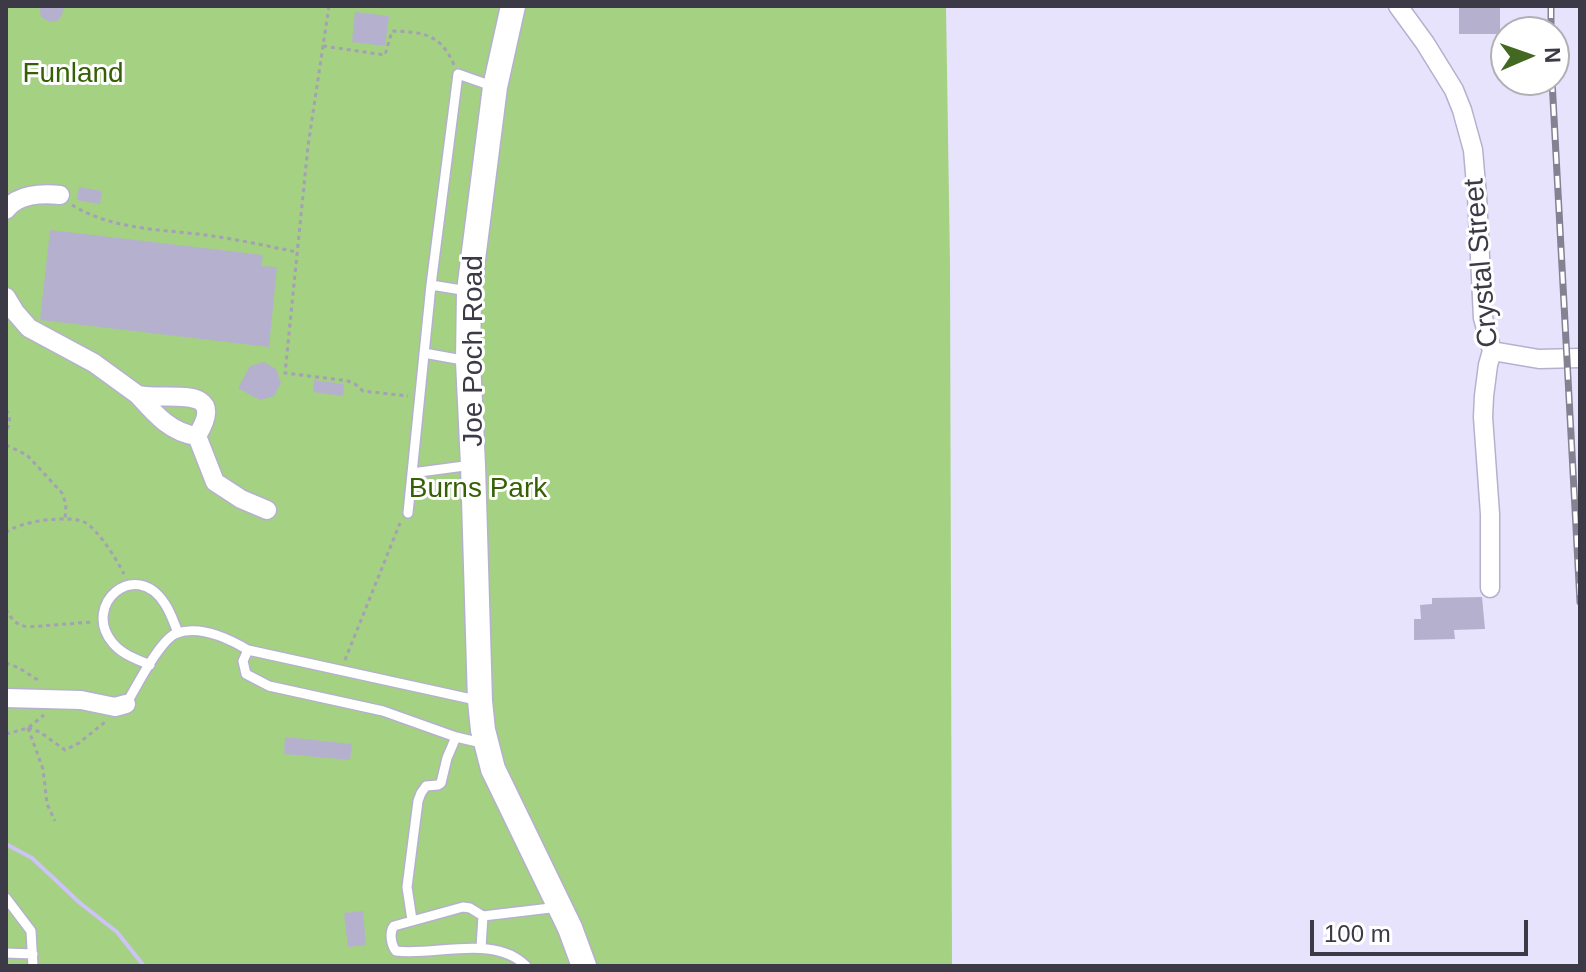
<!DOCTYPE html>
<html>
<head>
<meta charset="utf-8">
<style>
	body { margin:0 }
	#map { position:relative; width:1586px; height:972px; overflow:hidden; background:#e8e3fd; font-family:Helvetica,sans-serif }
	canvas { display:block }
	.frame { position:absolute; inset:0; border:8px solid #3c3a47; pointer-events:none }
	.north { position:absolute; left:1490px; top:16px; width:80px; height:80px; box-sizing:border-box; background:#fff; border:2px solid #b1b0b5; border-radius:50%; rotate:88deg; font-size:22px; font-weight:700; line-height:32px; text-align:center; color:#3c3a47 }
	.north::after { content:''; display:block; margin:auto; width:28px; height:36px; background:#436821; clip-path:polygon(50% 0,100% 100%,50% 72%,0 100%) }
	.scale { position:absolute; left:1310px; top:920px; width:218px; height:36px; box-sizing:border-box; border:4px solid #3c3a47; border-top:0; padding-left:10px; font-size:24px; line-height:28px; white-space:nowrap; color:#3c3a47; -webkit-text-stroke:6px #fff; paint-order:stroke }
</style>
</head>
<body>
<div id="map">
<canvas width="1586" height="972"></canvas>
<div class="frame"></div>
<div class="north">N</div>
<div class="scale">100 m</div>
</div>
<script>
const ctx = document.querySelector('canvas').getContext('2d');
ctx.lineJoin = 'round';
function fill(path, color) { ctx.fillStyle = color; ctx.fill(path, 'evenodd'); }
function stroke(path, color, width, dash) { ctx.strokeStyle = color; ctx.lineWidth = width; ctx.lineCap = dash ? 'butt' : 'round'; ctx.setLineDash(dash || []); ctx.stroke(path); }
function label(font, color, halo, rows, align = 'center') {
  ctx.font = font + ' Helvetica,sans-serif'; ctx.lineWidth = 6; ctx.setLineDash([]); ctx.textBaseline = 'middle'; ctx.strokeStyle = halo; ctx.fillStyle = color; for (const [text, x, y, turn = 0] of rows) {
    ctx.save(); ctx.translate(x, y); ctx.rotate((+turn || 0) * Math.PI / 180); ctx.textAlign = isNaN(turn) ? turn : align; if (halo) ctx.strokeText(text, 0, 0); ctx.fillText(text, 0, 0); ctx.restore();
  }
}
const green = new Path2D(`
	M6,6H946L950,264L952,966H6Z`);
const stream = new Path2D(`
	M6,844L32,858L80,903L117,932L144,966`);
const building = new Path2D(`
	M40,6H65L61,17L57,21L51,22L42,18L40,13Z
	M1459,6H1500V34H1459Z
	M355,12L389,16L385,46L352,42Z
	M79,187L102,191L100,204L77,200Z
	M50,230L263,255L261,266L277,267L269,347L40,320Z
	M264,362L276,369L281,383L274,396L260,400L238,388L250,366Z
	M314,380L344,384L343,396L313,392Z
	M1482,597L1485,629L1454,630L1455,639L1414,640V619H1421L1420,605L1432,604V598Z
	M285,737L352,744L350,760L284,754Z
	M363,911L366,945L348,947L344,913Z`);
const path = new Path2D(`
	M329,6L308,146L285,373L348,381L355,384L363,391L408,396
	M323,46L385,55L392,31C423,32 441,34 454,65
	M72,205C113,230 160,229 205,235C236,239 267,246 297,252
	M6,410C12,418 9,425 6,433
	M6,445L27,455L62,493L66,504L65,519
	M6,533C18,521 71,514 86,523C99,531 117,560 124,574
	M6,609C11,619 16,625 28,627L92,622
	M345,660L400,523
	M6,663L19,668L41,682
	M28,728L40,732L65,750L79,743L105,722
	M28,728L43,769L47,804L55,821
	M6,734L28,728L44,715`);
const lane = new Path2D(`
	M431,285L468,291
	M424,353L468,361
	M412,473L472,465
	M408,513L431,285L458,74L492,86
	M248,650L243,661L246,674L269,686L383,711L456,737L486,744
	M150,665C136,659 121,654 112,642C82,605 135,557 165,604C171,613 174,623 178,633
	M126,704C136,688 160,639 177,633C201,625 228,638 248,650L476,700
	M6,898L31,931L33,966
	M483,916L470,908L463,907L394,926C389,932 391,945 396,951C436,956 495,934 526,966
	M412,920L407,887L418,801L421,793L426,786L438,785L441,783L447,758L456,737
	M481,948L483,916L559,907
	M6,953L33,954`);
const street = new Path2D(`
	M1398,6L1425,43L1454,90L1462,110L1473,150L1477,196L1483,318L1492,351L1488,365L1484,396L1483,417L1490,514V588
	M6,210C17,194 42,193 60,195
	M6,297L15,312L29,328L94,363L138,395
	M1492,351L1539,359L1580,358
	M197,436C171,433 155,414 138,395C169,401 229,383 197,436L215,482L241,499L267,510
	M6,698L81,700L115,707L126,704`);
const secondary = new Path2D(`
	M513,6L495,87L469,291L468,361L473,465L480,701L483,730L493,769L570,928L584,966`);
const rail = new Path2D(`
	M1551,6V32
	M1552,80L1580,602`);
const parkNames = [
	["Funland",73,74],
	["Burns Park",478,489]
];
const streetNames = [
	["Crystal Street",1482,263,-95],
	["Joe Poch Road",474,351,-90]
];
fill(green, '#a4d182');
stroke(stream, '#cdc3f7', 4);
fill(building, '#b6b0cf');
stroke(lane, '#b6b0cf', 12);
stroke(street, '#b6b0cf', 21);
stroke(secondary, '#b6b0cf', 27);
stroke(path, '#a4a0b5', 3, [4, 4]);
stroke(lane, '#fff', 9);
stroke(street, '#fff', 18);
stroke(secondary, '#fff', 24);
stroke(rail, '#848193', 7);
stroke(rail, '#fff', 4, [12]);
label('28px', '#376006', '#fff', parkNames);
label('28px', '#3c3a47', '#fff', streetNames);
</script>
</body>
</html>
